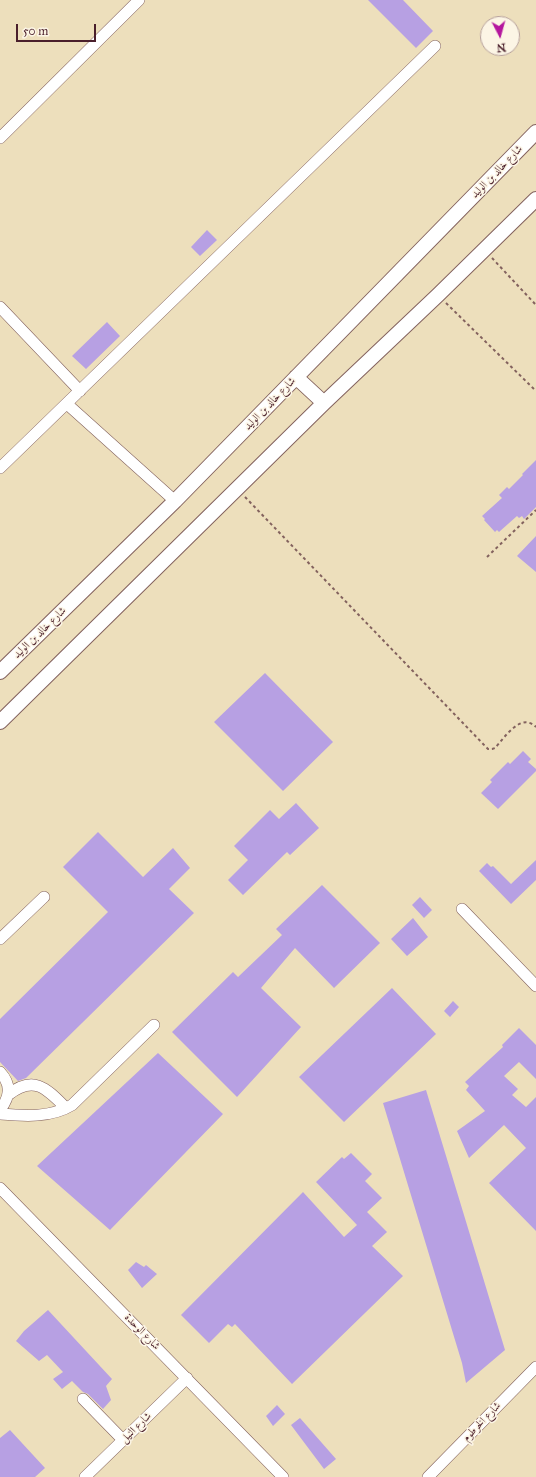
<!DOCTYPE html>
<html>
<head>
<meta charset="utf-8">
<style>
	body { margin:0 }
	#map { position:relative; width:536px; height:1477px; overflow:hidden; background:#eddfbc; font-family:"IM FELL Great Primer",serif }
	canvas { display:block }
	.north { position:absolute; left:480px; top:16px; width:40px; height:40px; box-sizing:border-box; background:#fcf5e5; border:1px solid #b59f9b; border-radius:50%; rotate:174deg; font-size:11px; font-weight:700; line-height:16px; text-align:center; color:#4a1f2b }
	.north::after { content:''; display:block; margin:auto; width:14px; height:18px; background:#b5179e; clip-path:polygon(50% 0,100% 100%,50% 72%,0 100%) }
	.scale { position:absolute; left:16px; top:24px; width:80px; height:18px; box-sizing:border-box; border:2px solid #4a1f2b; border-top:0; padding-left:5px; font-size:12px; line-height:14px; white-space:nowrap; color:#4a1f2b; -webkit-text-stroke:3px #fcf5e5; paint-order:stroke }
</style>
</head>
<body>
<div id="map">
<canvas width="536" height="1477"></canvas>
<div class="north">N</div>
<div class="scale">50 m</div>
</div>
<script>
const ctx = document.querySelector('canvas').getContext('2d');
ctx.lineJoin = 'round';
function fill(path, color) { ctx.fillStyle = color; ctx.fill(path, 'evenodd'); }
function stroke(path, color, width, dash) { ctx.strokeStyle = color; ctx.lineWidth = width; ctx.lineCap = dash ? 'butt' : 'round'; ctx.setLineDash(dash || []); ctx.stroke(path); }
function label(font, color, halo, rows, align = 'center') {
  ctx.font = font + ' "IM FELL Great Primer",Amiri,serif'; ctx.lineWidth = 3; ctx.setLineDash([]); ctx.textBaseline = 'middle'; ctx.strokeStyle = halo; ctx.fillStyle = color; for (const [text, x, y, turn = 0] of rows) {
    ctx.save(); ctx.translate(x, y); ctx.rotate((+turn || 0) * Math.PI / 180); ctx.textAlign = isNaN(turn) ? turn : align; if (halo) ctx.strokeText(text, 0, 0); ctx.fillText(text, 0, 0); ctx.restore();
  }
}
const building = new Path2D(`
	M368,0H403L433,31L416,48Z
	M207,230L217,240L200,256L191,247Z
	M107,322L120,336L86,369L72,356Z
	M536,460V507L524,519L522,516L519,518L517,516L499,532L497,530L495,532L484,520L485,519L482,516L502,498L499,495L507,487L509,489L523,475L522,474Z
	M536,536V572L517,556Z
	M265,673L333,742L283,791L214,722Z
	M523,751L531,759L528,762L536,769V771L498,809L481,793L492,782L490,780L508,762L510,764Z
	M296,803L319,828L290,855L287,852L243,895L228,880L248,860L234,846L270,810L279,819Z
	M98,832L143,877L173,848L190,868L169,889L194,913L26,1078L18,1081L0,1062V1019L108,912L63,867Z
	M536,860V880L511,904L479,871L487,863L491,867L493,866L511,884Z
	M322,885L380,943L334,988L295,948L261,988L301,1027L237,1097L172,1032L233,972L238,977L282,935L276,929Z
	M420,897L432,910L424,918L412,905Z
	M413,918L428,937L407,956L391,939Z
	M392,988L436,1034L344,1122L299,1077Z
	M453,1001L459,1007L450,1017L444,1011Z
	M519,1028L536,1045V1079L519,1062L504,1076L518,1089L512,1095L526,1107L536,1097V1231L489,1183L526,1148L504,1125L469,1158L457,1131L485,1111L466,1090L469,1086L465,1082L503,1047L502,1045Z
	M158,1053L223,1114L110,1230L37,1166Z
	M426,1090L505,1350L466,1383L462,1363L383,1103Z
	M351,1153L372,1174L365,1181L382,1198L367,1212L387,1232L372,1246L403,1276L292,1384L235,1324L232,1327L228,1324L209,1343L181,1315L303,1192L344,1237L357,1225L316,1182L342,1157L344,1159Z
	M136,1262L144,1267L146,1265L157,1274L142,1288L128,1270Z
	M48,1310L112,1379L106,1386L111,1400L103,1409L88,1394L83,1392L72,1381L62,1389L53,1379L63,1372L47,1355L39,1361L16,1341L24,1331Z
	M277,1405L285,1414L273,1426L266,1416Z
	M300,1418L336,1459L324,1469L291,1425Z
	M10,1430L45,1468L35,1477H0V1438Z`);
const path = new Path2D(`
	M492,258L536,305
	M446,303L536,391
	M245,497L488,749H492L495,748C505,737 521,712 536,727
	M487,557L536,510`);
const minor = new Path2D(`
	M0,138L139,0
	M0,307L80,391
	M67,404L175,501
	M0,468L435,46
	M462,909L536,986
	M0,939L44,897
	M0,1072C12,1085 10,1097 0,1110
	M8,1095C34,1074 47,1089 66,1108
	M0,1114C24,1116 51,1118 72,1105L154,1025
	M0,1188L283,1477
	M83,1399L123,1440
	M85,1477L187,1378
	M428,1477L536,1367`);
const major = new Path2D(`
	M296,377L324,403
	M0,672L175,501L536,132
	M0,722L324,403L438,295L536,199`);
const streetNames = [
	["شارع خالد بن الوليد",497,172,-46],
	["شارع خالد بن الوليد",270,404,-46],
	["شارع خالد بن الوليد",40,633,-44],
	["شارع الوحدة",142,1332,46],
	["شارع الخرطوم",482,1422,-46],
	["شارع النيل",136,1428,-44]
];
fill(building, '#b7a0e3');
stroke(minor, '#83625e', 12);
stroke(major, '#83625e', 16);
stroke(path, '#83625e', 2, [3, 3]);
stroke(minor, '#fff', 11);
stroke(major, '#fff', 14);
label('11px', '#4a1f2b', '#fcf5e5', streetNames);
</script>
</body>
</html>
